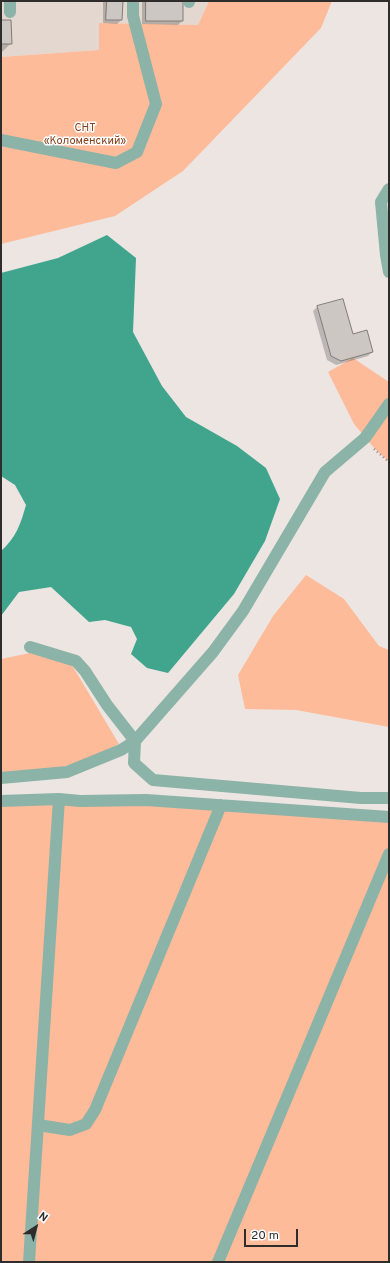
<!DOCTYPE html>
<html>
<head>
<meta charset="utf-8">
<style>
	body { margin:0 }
	#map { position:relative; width:390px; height:1263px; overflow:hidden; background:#ece5e2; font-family:Overpass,sans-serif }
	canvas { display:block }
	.frame { position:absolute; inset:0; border:2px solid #2f2d2c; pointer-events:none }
	.north { position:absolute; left:16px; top:1207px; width:40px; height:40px; -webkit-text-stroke:3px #fff; paint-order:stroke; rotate:36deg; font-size:11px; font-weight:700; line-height:16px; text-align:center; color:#2f2d2c }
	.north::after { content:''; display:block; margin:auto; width:14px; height:18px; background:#2f2d2c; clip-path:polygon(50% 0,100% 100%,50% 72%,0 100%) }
	.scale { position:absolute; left:244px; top:1229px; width:54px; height:18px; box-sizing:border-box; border:2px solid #2f2d2c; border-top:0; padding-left:5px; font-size:12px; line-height:14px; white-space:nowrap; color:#2f2d2c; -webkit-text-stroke:3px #fff; paint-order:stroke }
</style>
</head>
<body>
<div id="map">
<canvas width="390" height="1263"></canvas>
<div class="frame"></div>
<div class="north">N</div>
<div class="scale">20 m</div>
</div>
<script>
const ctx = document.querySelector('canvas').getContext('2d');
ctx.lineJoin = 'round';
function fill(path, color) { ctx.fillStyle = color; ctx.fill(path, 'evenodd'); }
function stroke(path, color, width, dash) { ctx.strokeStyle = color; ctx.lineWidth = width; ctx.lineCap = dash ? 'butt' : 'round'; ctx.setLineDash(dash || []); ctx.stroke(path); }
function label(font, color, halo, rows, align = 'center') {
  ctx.font = font + ' Overpass,sans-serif'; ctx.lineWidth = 3; ctx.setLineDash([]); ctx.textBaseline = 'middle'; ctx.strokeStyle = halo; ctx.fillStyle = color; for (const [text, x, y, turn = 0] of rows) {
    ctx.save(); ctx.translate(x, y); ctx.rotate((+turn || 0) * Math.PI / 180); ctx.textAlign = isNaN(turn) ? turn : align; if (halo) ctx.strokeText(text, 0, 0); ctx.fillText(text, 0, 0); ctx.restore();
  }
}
const built = new Path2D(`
	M1,1H209L198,25L100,23L99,50L1,57Z`);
const green = new Path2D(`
	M209,1H332L321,28L183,171L115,216L1,244V57L99,50V23L198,25Z
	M353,358L389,382V462L375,449L354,424L328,372Z
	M306,575L344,599L379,646L389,650V727L296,710L245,709L238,675L273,616Z
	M30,653L72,665L119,744L89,759L52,770L1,773V659Z
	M39,799L389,817V1262H1V801Z`);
const water = new Path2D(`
	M107,235L136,258L133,332L162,386L186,417L237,446L266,468L280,499L265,541L234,594L168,673L147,668L131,654L137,639L131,627L105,620L89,622L51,587L19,592L1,616V551C16,538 21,523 26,505L15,485L1,476V273L58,258Z`);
const shadow = new Path2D(`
	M103,1H122L121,20L117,24L103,23Z
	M142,1H182V21L178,25L142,24Z
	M1,21L11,43L1,53Z
	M342,300L352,335L372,352L368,356L336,365L327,360L313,311L317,307Z`);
const building = new Path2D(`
	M107,1H123L122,20H106Z
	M146,1H183V21H146Z
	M1,20H11L12,44H1Z
	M343,299L353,334L367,330L373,352L341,361L331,356L317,306Z`);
const path = new Path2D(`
	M374,449L389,462`);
const minor = new Path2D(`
	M10,1V12
	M189,2V1
	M1,140L116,163L137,152L156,104L133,16V1
	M389,189L381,202L386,255L389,272
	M30,647L76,661L85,671L107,705L135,741L134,763L153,780L361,798H389
	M1,778L67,772L121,750L135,741L213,652L243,611L325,472L365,438L389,404
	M1,801L59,799L80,801L146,800L389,817
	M38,1125L70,1130L86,1124L95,1110L221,805
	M29,1262L59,799
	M218,1262L389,854`);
const parkNames = [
	["СНТ",85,129],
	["«Коломенский»",85,142]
];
fill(built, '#e4d7d0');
fill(green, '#febb9a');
fill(water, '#41a58d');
fill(shadow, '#0003');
fill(building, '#cdc7c4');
stroke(building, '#807b78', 1);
stroke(path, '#8f8b88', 2.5, [1, 3]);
stroke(minor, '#8cb3a7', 12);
label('11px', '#84411c', '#fff', parkNames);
</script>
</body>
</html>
